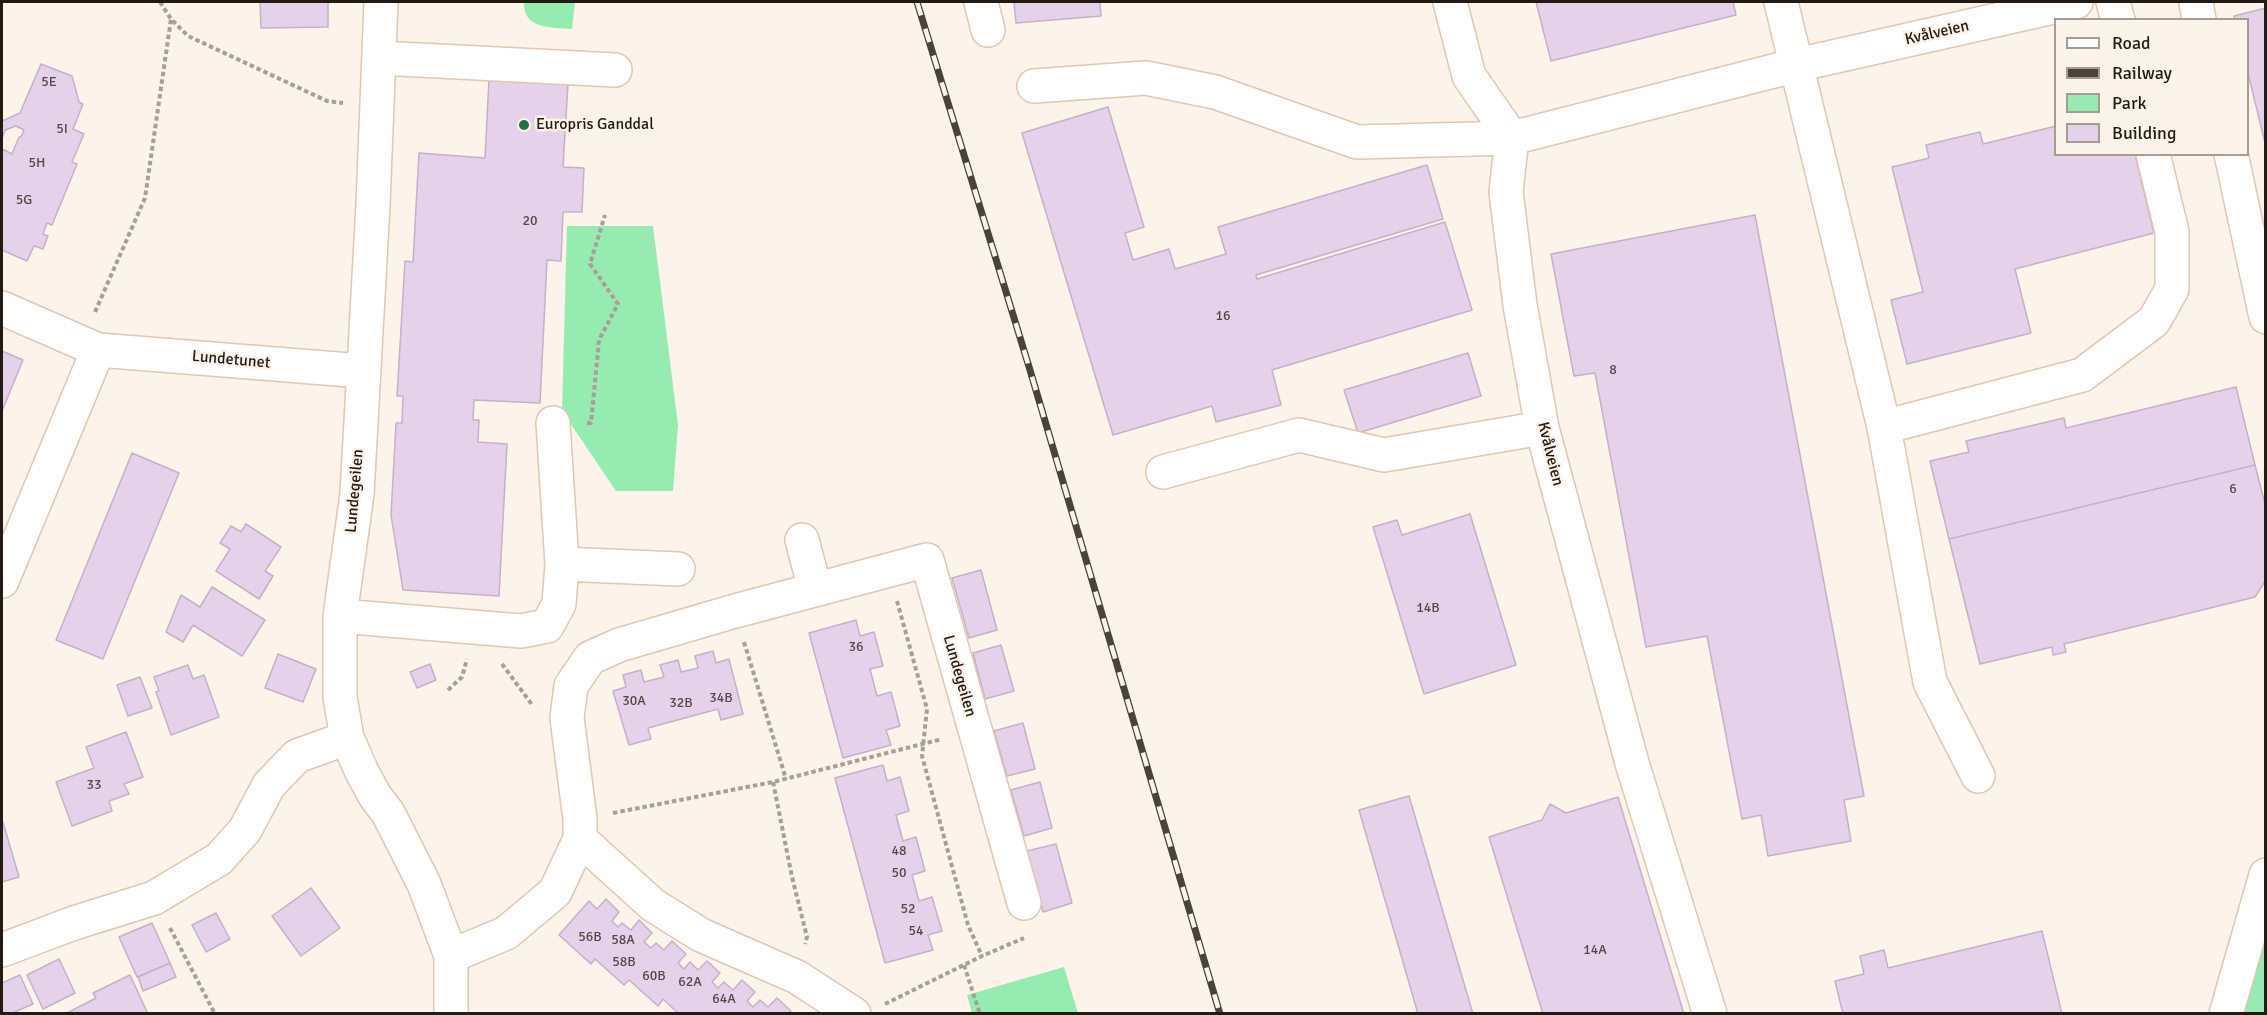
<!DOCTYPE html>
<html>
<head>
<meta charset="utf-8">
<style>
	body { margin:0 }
	#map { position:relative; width:2267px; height:1015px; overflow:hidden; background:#fcf3ea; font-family:Signika,sans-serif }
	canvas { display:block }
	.frame { position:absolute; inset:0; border:3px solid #231b13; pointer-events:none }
	.legend { position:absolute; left:2054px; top:18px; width:195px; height:138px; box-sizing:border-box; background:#fcf3ea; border:2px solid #a59d94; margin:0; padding:8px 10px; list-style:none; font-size:18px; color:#231b13 }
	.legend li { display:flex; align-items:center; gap:12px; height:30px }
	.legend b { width:30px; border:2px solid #a59d94 }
</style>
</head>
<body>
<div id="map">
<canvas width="2267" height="1015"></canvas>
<div class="frame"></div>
<ul class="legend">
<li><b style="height:8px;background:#fff"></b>Road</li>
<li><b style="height:8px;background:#4b433b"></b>Railway</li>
<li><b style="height:16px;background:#96ebb0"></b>Park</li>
<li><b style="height:16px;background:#e5d2ea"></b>Building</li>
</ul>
</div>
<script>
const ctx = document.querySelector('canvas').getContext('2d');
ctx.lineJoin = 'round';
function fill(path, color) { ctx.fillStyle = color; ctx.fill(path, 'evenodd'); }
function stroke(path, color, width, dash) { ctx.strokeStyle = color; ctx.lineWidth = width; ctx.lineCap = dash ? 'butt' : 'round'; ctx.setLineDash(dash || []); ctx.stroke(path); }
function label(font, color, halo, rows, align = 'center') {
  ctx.font = font + ' Signika,sans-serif'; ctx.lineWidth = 5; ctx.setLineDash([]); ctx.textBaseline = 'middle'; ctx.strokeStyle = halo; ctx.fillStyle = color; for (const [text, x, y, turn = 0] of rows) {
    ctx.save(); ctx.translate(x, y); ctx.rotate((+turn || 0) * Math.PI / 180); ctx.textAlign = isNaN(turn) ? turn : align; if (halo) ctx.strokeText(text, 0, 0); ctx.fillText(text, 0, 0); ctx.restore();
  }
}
const green = new Path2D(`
	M524,2H575L572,29C552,27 523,30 524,2Z
	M567,226H653L678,425L673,491H616L562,411Z
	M2265,936V1013H2241Z
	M1064,967L1078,1013H972L967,995Z`);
const building = new Path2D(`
	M260,2H328V27L261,28Z
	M1014,2H1100L1101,16L1016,23Z
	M1536,2H1733L1736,15L1551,61Z
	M2266,8V147L2248,73V20H2235L2234,16Z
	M41,64L72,76L79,102L83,104L73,129L84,134L72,162L77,164L52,225L47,223L43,234L48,236L43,249L34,246L27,261L2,250V149L12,154L19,137H21L24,130L16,126L5,130L2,139V121L20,113Z
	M489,79L568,83L563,167L584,168L582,212H563L561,261L547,260L540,403L474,400L473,420H479L478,442L507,444L499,596L403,590L391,515L396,423H402L403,396H397L405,261L413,262L419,153L485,158Z
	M1108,107L1144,227L1125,233L1133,260L1169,249L1175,269L1226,254L1218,227L1427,165L1443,219L1256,275L1257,279L1445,222L1472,310L1272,370L1281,405L1216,422L1212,406L1113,435L1022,133Z
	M2056,126V154H2135L2154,233L2015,269L2031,333L1907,364L1891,300L1923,292L1892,167L1929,158L1926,145L1980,132L1983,144Z
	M1755,215L1864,796L1844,800L1851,841L1768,856L1761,815L1742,819L1707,636L1646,647L1595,373L1574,376L1551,254Z
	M2,351L23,360L2,411Z
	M1468,353L1481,396L1358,433L1344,390Z
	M2236,387L2255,465L1949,539L1930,461L1969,452L1966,441L2064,418L2066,428Z
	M132,453L179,473L103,659L56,640Z
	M2255,465L2266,508V580L2255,597L2064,644L2066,652L2053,655L2052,647L1980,664L1949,539Z
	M1470,514L1516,665L1424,694L1373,527L1397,520L1402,535Z
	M246,524L281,547L265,571L273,576L259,599L216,571L230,549L220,543L231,526L241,532Z
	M981,570L997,630L969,638L952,578Z
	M212,587L265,620L242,656L193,625L183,642L166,632L181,595L200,607Z
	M856,620L860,636L874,632L883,666L870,669L877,696L891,692L900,726L886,730L891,745L843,758L809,633Z
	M1001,645L1014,691L985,699L973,653Z
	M713,651L716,663L729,659L743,714L721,720L718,709L648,728L651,739L629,745L613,691L626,687L623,675L641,670L644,682L664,677L660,665L678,660L681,672L698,668L695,656Z
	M278,654L316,669L303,702L265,688Z
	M430,664L436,680L417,688L410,672Z
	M188,665L193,679L204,675L219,717L171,735L156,692L159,691L154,677Z
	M140,677L152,708L128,716L117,685Z
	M1023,723L1035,769L1007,776L994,731Z
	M126,732L143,777L124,784L129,794L109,801L112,811L72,826L56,782L94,768L86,747Z
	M883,765L887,781L900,777L909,811L896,815L903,841L916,837L925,871L912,875L919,901L932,897L942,931L928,935L933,950L885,963L835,778Z
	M1040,782L1052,828L1024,836L1011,790Z
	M1409,796L1473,1014H1418L1359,810Z
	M1618,797L1684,1014H1543L1489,837L1542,820L1550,804L1566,813Z
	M2,819L19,877L2,882Z
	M1056,844L1072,903L1043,912L1027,851Z
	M311,888L340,928L301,956L272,916Z
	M606,899L619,912L612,921L618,927L622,923L631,930L639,920L652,933L644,942L651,948L656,943L664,950L672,941L686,954L678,963L684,969L690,962L698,970L707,961L720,973L712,982L718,988L724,982L733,990L742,980L755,992L747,1001L753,1007L760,1000L768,1007L777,998L791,1011L788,1014H679L663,999L658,1006L629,980L624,985L595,959L591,964L559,935L589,901L597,909Z
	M216,913L230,939L206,952L192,925Z
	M152,923L170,963L137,977L119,937Z
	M2042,931L2062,1014H1843L1835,981L1864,974L1860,956L1884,950L1888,968Z
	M59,959L75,993L43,1009L27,975Z
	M170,963L176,977L143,991L138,977Z
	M20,975L33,1004L10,1014H2V983Z
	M130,975L148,1014H65L96,998L93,993Z`);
const path = new Path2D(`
	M160,2L171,19L188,36L327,101L343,103
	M95,312L145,198L171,19
	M587,423H591L599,340L618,304L590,264L605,215
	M897,601L927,709L922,756L968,925L982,956
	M744,642L786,779
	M502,664L533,706
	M448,690L462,677L467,659
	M773,782L792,877L807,937L805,944
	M613,813L773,782L942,739
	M170,928L215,1014
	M964,965L980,1014
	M885,1004L982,956L1024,938`);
const minor = new Path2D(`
	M381,2L373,205L357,494L340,616V697L347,738L362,772L375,796L388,813L424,884L451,956V1014
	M981,2L988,30
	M1450,2L1469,76L1512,138L1506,192L1520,305L1542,428L1632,763L1710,1014
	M1781,2L1884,427L1930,682L1978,776
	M2113,2L2118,20
	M2196,2L2199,20
	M380,58L615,70
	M1034,86L1146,78L1215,92L1357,142L1512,138L1797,65L2076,2
	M2231,154L2266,317
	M2,308L98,350L363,371
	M1884,427L2082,375L2154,321L2172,289V232L2153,154
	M1163,472L1299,435L1384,455L1542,428
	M802,540L815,589
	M562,564L678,569
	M2,581L98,350
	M340,616L521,631L547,626L559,604L562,564L553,423
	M580,839L653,905L701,935L797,977L854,1014
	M2,950L74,923L154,898L219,859L245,830L269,785L297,756L347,738
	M451,956L506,933L555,892L580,839V819L567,718L571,686L590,658L619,645L735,611L927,560L1024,903
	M2226,1014L2266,875`);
const rail = new Path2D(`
	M917,2L1030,370L1220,1014`);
const markers = [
	[524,125,6,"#1c7244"]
];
const numberNames = [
	["5E",49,82],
	["5I",62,129],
	["5H",37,163],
	["5G",24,200],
	["20",530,221],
	["16",1223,316],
	["8",1613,370],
	["6",2233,489],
	["14B",1428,608],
	["36",856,647],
	["34B",721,698],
	["30A",634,701],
	["32B",681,703],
	["33",94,785],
	["48",899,851],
	["50",899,873],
	["52",908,909],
	["54",916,931],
	["56B",590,937],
	["58A",623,940],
	["14A",1595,950],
	["58B",624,962],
	["60B",654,976],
	["62A",690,982],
	["64A",724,999]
];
const streetNames = [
	["Kvålveien",1937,33,-13],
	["Lundetunet",231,360,5],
	["Kvålveien",1550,454,76],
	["Lundegeilen",355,491,-85],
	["Lundegeilen",959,676,74]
];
const poiNames = [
	["Europris Ganddal",536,125]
];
fill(green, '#96ebb0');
fill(building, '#e5d2ea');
stroke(building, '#c4b1c9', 1.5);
stroke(minor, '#dec8b2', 36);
stroke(path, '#a89f97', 4, [4.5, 3]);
stroke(minor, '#fff', 33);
stroke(rail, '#4b433b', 7);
stroke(rail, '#fcf3ea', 4.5, [14]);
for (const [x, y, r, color] of markers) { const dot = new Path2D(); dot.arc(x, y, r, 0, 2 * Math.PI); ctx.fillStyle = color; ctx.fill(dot); stroke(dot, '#fcf3ea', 2); }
label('14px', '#544949', null, numberNames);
label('16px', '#231b13', '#fcf3ea', streetNames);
label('16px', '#231b13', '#fcf3ea', poiNames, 'left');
</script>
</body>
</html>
